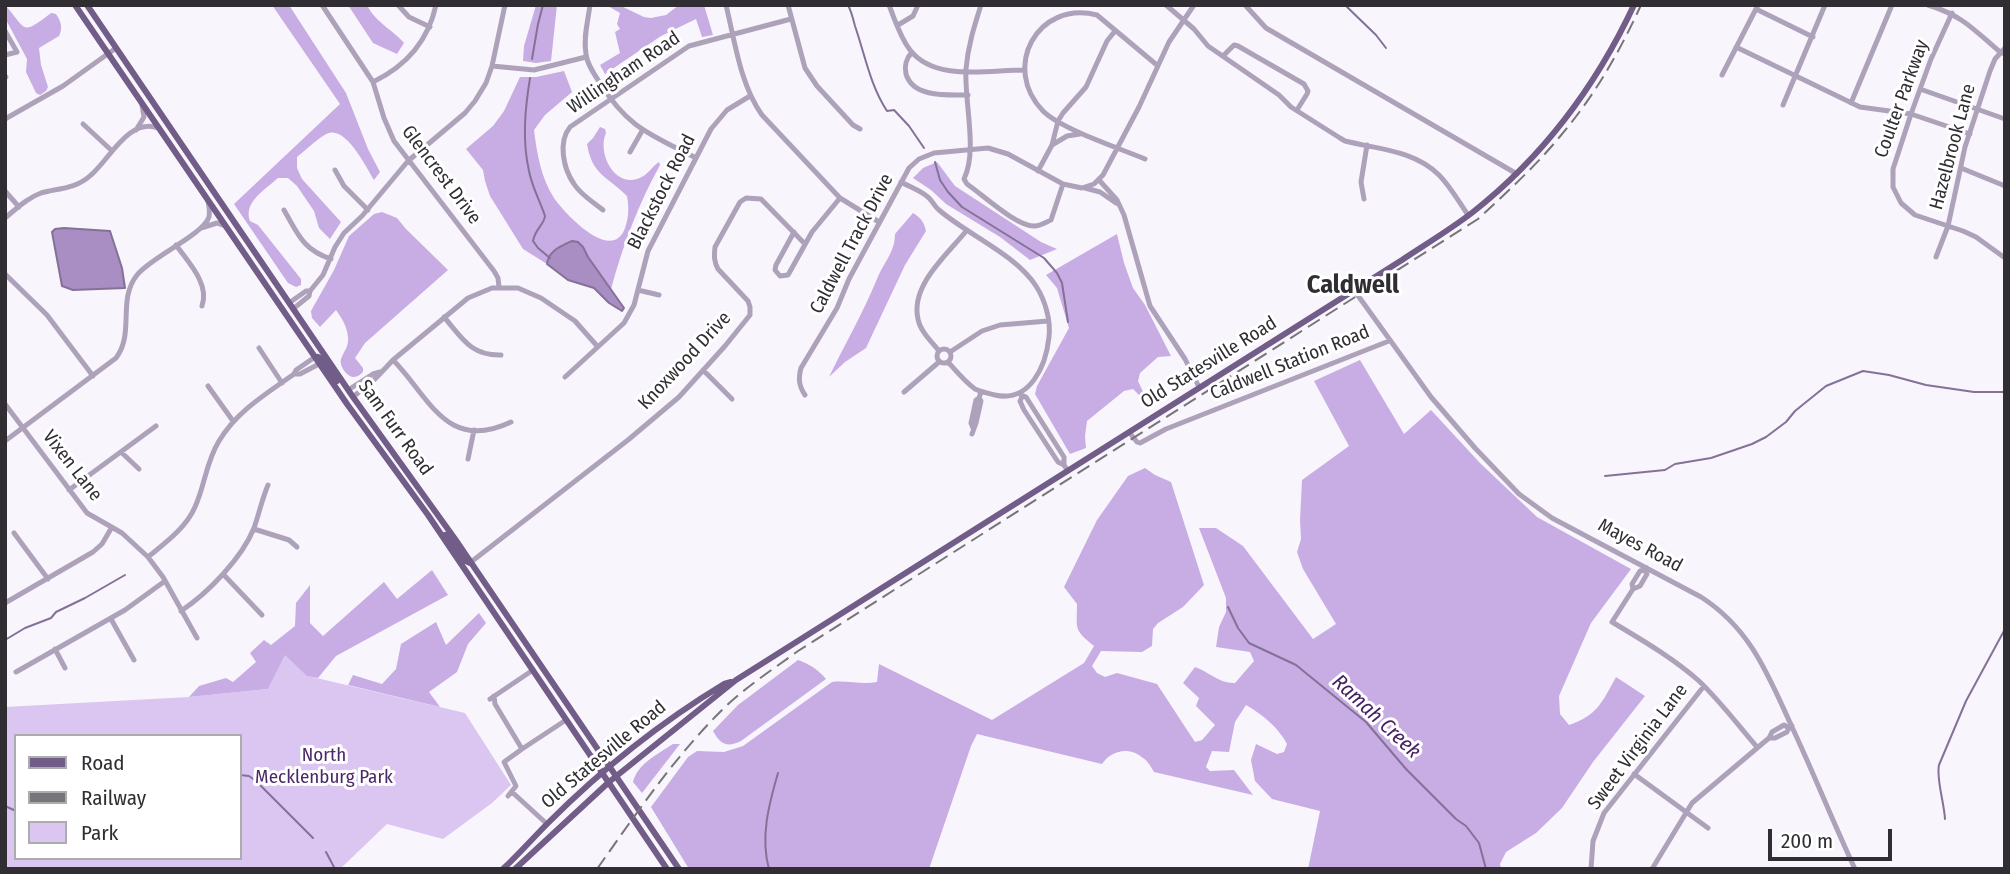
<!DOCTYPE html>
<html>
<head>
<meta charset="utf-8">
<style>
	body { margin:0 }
	#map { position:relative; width:2010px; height:874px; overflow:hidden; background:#f9f5fd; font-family:"Fira Sans Condensed",sans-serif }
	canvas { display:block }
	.frame { position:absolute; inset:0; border:7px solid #302e33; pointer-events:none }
	.legend { position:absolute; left:14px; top:734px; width:228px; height:126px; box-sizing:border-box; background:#fff; border:2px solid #acabad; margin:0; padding:9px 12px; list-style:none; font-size:21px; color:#302e33 }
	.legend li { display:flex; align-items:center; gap:14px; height:35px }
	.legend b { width:35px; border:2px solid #acabad }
	.scale { position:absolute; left:1768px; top:829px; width:124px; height:32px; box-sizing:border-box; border:4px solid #302e33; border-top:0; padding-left:9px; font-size:21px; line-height:24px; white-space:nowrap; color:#302e33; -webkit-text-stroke:5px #fff; paint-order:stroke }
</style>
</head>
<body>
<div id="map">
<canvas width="2010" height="874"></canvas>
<div class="frame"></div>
<ul class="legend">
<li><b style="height:9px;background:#715d87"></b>Road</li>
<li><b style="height:9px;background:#77747a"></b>Railway</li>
<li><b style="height:19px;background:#dac6f1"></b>Park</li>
</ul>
<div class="scale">200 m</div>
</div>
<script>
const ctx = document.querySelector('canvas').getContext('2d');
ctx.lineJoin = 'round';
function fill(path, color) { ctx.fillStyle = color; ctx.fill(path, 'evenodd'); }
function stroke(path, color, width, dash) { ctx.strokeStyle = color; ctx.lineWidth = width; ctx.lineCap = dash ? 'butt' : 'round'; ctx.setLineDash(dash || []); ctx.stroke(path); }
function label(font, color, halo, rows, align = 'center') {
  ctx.font = font + ' "Fira Sans Condensed",sans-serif'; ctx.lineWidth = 6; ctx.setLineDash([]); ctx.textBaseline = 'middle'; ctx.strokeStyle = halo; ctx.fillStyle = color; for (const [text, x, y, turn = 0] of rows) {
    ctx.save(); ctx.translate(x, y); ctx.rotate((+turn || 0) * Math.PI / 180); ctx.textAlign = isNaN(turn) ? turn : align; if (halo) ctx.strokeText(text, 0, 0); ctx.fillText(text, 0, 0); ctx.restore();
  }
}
const green = new Path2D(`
	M285,654L308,676L465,713L511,785L492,803L443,839L387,824L340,869H5V707L189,697L268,689ZM16,736H240V858H16Z`);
const forest = new Path2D(`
	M5,5C27,29 20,37 51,13L56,14C61,21 63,28 59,36L39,48L41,65L48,87L46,91L40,95L36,93L26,72L27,59L5,18Z
	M272,5H289L346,93L368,149L380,172L374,180C366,167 347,128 329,133C321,135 305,151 297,157V168L302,179L341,222L330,239L319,228L314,211L297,186L288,178H278C266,189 243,202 250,221L258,225L301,279V285L296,287L288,283L234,204L340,104Z
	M348,5H367C375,22 393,30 404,43L397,54L373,43Z
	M536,5H557L551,61L536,63L523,61L524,46Z
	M606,5H619L644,17L651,18L666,15L679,5H704L713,35L702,37L696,19L661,36L605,74L600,65L620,53L615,32L620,29L617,24L620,13Z
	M564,71L572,92L545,115L534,130C537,154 541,178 554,198C565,214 612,264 625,228C629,216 629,208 627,196C607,176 592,175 587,144L593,138L600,127L605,129L606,133C597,153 614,186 637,179C648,176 651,167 659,162L660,165C638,205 623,245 611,289L578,242C565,240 548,251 547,264L523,249L490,196L485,181L483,170L466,149L493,126L504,111L520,77H536Z
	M937,162L955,186L1041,242L1057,249L1030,260L1000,237L946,204L931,190L913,178L923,168Z
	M382,212L397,218L406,229L448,270L365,343L355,358L363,368V372C360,375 357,377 353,377C346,376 339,365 341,359C344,350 349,347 348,337C347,326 342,319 336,310L320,327L312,318L311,311L334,270L349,236L374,214Z
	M913,213C921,218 924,222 926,231L905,265L866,348L845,362L829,377C845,344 863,313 877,279C884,262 895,252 895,234Z
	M1117,234L1124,263L1133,288L1145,305L1171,356L1158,357L1140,373L1138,381L1145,396V401L1133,389L1124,391L1087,421L1085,436L1086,448L1070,454L1035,394L1037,386L1069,328L1057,288L1046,275Z
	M1360,360L1404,434L1431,410L1480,463L1537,517L1631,569L1591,623L1559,696L1560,714L1569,725C1597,716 1603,701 1616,677L1645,696L1593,762L1562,808L1536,833L1506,852L1500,864L1501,869H1308L1320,811L1272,799L1255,781L1251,760L1256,744L1277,754L1284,752L1287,744C1278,727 1263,715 1246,705L1235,722L1229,752L1212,751L1206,767L1210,771L1234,770L1253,795L1154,772C1151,767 1148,761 1143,758C1130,746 1111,750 1102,764L977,734L971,746L929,869H689L651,807L688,757L697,751L724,752L743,746L832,682C847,680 862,685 877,682L879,664L992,720L1084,663L1094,646C1073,629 1077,629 1077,604L1064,587L1097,520L1128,476L1145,468L1155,475L1171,482L1204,585L1183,607L1158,623L1153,629L1152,646L1142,652L1101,651L1092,666L1097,673L1105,677L1117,673L1157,684L1195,742L1202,740L1215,725L1196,706L1199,698L1183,683L1195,667C1209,672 1220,684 1235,683L1254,661L1250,652L1216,647L1219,627L1226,612V598L1199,528H1216L1243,546L1313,639L1336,624L1303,569L1297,552L1301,539L1300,520L1302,480L1349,446L1314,381Z
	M432,570L448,595L336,656L318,678L307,676L285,655L268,689L189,697L199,686L226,678L233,682L256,662L250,653L264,640L271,645L295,626L296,603L310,585V623L323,636L384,582L397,599Z
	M479,613L486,623L468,644L457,672L429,692L440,707L348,685L353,675L382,684L396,669L401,644L436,622L446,645Z
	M798,660C809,664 818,669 826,679L741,741C727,748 720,744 713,731L738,705Z
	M673,744H680L642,793L633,782C638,763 658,754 673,744Z`);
const water = new Path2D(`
	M64,228L110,231L122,268L125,288L73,290L62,286L52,232L55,229Z
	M572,241L578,242L583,247L588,257L624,308L622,311L609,303L594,288L568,280L547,264C548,251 561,246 572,241Z`);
const stream = new Path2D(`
	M848,5C852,13 853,19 855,26C865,55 870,85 887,111L894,110L909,126L924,148
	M1345,5L1376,35L1386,48
	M532,59L538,24L543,5
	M530,78C525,109 522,140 529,171C532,187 540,201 545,216C544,225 535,229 533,241L538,248L550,258
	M935,162L940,180L948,192L962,207L1044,258L1057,273L1062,283L1068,322
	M1605,476L1665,470L1675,464L1711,458L1752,444L1766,437L1786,422L1795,411L1826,386L1863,371L1889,375L1926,385L1974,392H2005
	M1228,607L1238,628L1249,643L1296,665L1366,722L1406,769L1456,819L1466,826L1479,843L1486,869
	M5,640L25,628L51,618L56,612L85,598L125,575
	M240,775L249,776L256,781L313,838
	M5,806L16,811
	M1945,819C1944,802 1936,778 1939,765L1966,701L2005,629
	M326,852L335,869
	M769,869C760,837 769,804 778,773`);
const minor = new Path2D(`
	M322,5L373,82L384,118L394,141L494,271L498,278L499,287
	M398,5L409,17L430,27
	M590,5C588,21 583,38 586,54C587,64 594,74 600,83C628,128 650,134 696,158
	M726,5C735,42 740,84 762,115L840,198L879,222
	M788,5L805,68L817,86L853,125L860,129
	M889,5C895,20 900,37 910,50C935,82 988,70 1024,70
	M981,5C974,27 968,46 966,69C964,101 978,151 964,179L967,184C983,195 1017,227 1035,226C1040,226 1046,222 1051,220L1063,184
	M1166,5L1194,29L1208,46L1279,95L1291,107L1340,138L1345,141C1377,149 1414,150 1439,175C1450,186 1459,202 1468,215
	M1245,5L1266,28L1517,174
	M1928,5C1963,16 1973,29 2000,52L2005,54
	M1756,9L1813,37
	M1952,13L1931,59L1911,114L1893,169V187L1901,203L1915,215L1963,231L1976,237L2005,258
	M898,25L913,16L918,5
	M5,31L17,52L5,55
	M1736,47L1860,107L1911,114L1970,134
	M912,52C906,59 904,65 906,74C913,98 948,95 968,95
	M1223,56L1234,45L1238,46L1304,84L1308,91L1307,94L1297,110
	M492,66L534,70L586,57
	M1722,75L1758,5
	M5,76L6,77
	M373,82C406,66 428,42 436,5
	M1920,89L2005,119
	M1851,103L1892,5
	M1783,105L1825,5
	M5,119L63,86L116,48
	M83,124L111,150
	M136,130L144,117L142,105
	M1052,145L1067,136L1080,134
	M630,152L642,131
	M1145,159C1119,148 1061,129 1043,111C1001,68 1037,0 1097,15L1158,66
	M1961,168L2005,186
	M335,170L344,186L368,210
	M1038,171L1052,145L1058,121L1063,113L1086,87L1107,41L1115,31
	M1099,180L1117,200L1124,215L1150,306L1185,359L1199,387
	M901,182C910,187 922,191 929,198C933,202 935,207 939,210C968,235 1015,254 1036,286C1045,300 1051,320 1049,337C1046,366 1030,403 995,395C988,393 981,392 975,389C965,382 956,371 948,362
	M1085,188L1100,192L1116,203
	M5,191L19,207
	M1364,199L1361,182L1367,145
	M284,210C298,234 303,250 331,259
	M603,210C593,202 581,195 574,184C563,168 558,142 570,127L689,46L791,19
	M5,218C16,209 27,198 41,193C59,188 76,189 91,175C109,160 129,117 158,128
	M201,228L217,223L225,226
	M794,232L776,265L775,270L780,276L788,275L812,232L840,198
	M176,245C188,262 210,284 202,306
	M1936,257L1948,226L1965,147L1990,71L1995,59L2005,48
	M5,274L47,315L93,376
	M638,290L659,295
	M1354,290L1431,397L1475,448L1519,494L1552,518L1701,597C1751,629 1768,675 1792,727C1814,774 1833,822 1855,869
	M289,303L306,291H310
	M293,309L309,296L310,291L323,275L335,247L344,233L362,216L408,161L465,113L475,101L486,83L492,66L505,5
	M444,317C462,338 471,356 501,355
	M259,348L282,383
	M937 356a7 7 0 1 1 14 0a7 7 0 1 1-14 0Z
	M939,351C932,342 920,331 918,319C910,285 948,254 967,230
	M950,352L982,331L1000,325L1048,321
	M393,360C429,396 446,453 511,422
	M703,370L732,399
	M294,374H300L319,364
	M565,377L624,323L634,305L648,251L711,129L727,110L750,96
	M208,386L233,421
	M348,390L373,374L380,372
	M904,392L939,362
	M805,395C799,386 798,379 801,368L837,308L849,279L909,168L919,159L934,153L988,148L1008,154L1063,184L1082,188L1094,184L1103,175L1139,107L1169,42L1194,5
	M1021,395L1026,397L1064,457V465
	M353,397L376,378L393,360L468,298L492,288H518L541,298L575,321L598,347
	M1022,397L1020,401L1024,410L1058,462L1064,465L1068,471
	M5,404L87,513L122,533L148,557L163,577L197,638
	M973,428L971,423L976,400L979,398L981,392
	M1129,432L1137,442L1140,443L1166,429L1389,341
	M972,434L976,423L981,401L979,398
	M5,441L116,358C135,333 117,300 137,275C151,257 203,235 209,217C210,212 209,206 208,201
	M121,452L139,469
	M468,459L474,430
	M69,490L156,426
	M254,529L289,540L297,547
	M14,533L48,579
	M148,557C165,543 186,528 195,507C205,485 206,462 219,441C237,411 266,394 294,374L296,370L315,357
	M471,562L628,440L679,397L725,346L750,315V307L748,301L718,269C714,262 714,256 715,247L740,202L746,198L761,199L805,244
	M1645,570L1640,571L1632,584L1633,589L1640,586L1647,574L1645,570L1647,568
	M223,574L262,615
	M1633,589L1612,622C1642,640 1673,658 1699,681C1720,701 1738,725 1757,747
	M5,603L93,552L102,544L112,527
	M181,611C208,593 242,558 254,528C259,514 262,499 268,485
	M111,619L134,660
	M55,649L65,668
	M16,672L125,610L165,581
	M494,696L495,704L522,749L504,762L516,786L508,796
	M490,699L533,670
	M1789,728L1784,725L1772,732L1769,738H1775L1787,732L1789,728L1792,726
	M522,749L566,720
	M1634,774L1708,828
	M512,792L547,824
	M1591,869L1593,841L1604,813L1704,686
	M1652,869L1692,803L1769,738`);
const major = new Path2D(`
	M75,5L347,404L428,515L667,869
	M87,5L353,397L455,539L679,869
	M318,357L322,360L337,381
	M445,535L464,560L470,563
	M503,869C519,854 533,838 548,823C600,771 661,722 724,684L731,682
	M515,869L609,782L736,680L1402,260C1426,244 1451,229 1473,212C1544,156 1596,86 1634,5`);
const rail = new Path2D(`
	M597,869C636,814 673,759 721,711C744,688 772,670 798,651L1478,219C1507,192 1537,165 1562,134C1595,95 1620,51 1641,5`);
const streetNames = [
	["Willingham Road",624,73,-34],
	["Coulter Parkway",1902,99,-70],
	["Hazelbrook Lane",1953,147,-75],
	["Glencrest Drive",441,175,53],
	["Blackstock Road",662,192,-63],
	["Caldwell Track Drive",852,244,-62],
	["Knoxwood Drive",685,361,-47],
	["Old Statesville Road",1209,363,-32],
	["Caldwell Station Road",1290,363,-22],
	["Sam Furr Road",395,428,54],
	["Vixen Lane",72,466,52],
	["Mayes Road",1640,546,28],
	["Sweet Virginia Lane",1638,747,-53],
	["Old Statesville Road",604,755,-40]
];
const parkNames = [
	["North",324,756],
	["Mecklenburg Park",324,778]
];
const waterNames = [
	["Ramah Creek",1376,717,43]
];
const districtNames = [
	["Caldwell",1353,286]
];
fill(green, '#dac6f1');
fill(forest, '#c7ade4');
fill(water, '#a88ec3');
stroke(water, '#847198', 2);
stroke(stream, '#847198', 2);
stroke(minor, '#ada2ba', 5);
stroke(major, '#715d87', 6);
stroke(rail, '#77747a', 2, [14, 7]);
label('19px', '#302e33', '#fff', streetNames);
label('19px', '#4a2868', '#fff', parkNames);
label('italic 21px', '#452262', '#fff', waterNames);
label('bold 26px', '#302e33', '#fff', districtNames);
</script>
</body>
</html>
